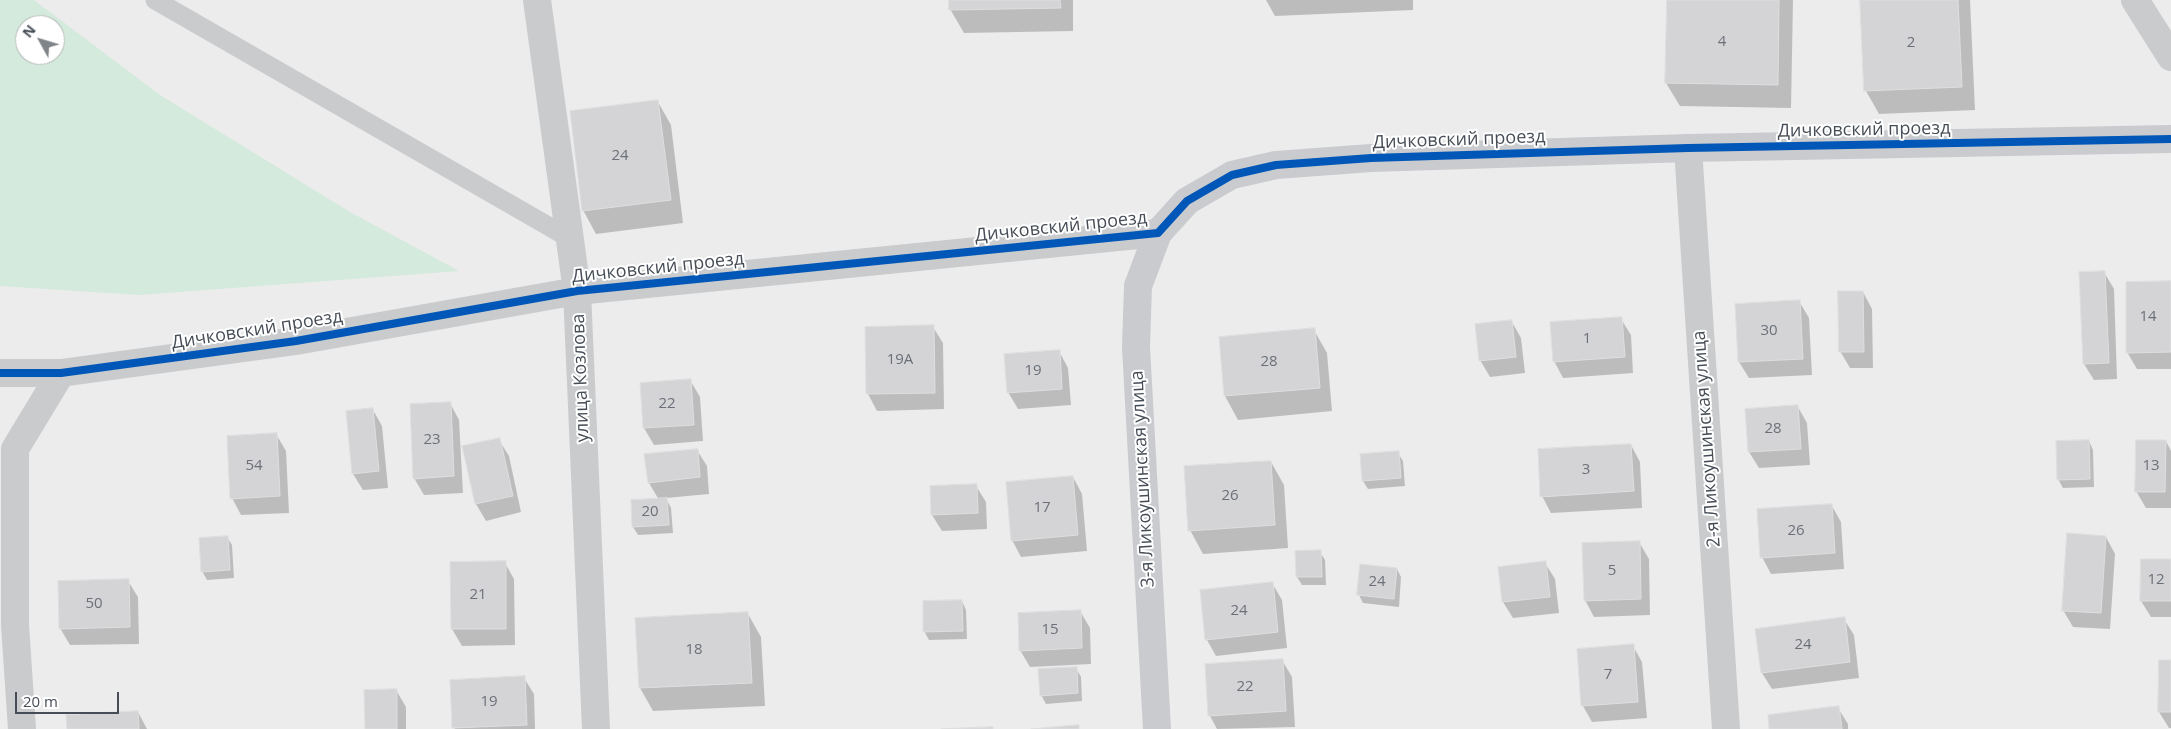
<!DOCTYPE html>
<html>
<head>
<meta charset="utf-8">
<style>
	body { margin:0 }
	#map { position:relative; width:2171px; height:729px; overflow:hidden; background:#edecec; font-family:"Open Sans",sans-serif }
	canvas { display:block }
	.north { position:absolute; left:15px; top:15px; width:50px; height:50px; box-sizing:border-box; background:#fff; border:1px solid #b5b8bb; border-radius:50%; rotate:309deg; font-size:14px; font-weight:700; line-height:20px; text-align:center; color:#464d56 }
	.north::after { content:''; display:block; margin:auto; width:18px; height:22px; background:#80858a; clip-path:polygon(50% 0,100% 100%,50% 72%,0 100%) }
	.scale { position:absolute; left:15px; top:692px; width:104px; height:22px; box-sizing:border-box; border:2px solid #464d56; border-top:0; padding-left:6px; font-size:15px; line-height:18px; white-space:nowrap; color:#464d56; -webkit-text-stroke:4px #fff; paint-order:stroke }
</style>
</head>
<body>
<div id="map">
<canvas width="2171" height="729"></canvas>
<div class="north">N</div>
<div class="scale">20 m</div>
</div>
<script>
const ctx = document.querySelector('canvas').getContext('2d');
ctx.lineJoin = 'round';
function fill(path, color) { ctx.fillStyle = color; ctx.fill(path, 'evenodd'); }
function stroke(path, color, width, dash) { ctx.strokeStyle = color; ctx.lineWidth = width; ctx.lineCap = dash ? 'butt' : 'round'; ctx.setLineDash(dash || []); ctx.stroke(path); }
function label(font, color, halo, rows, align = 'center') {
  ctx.font = font + ' "Open Sans",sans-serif'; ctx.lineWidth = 4; ctx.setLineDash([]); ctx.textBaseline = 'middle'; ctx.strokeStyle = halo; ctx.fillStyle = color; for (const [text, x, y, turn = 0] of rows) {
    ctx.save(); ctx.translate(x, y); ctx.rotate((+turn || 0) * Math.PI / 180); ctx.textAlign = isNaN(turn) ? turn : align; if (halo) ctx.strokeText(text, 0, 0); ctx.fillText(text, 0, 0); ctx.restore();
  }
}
const green = new Path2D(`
	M0,0H34L160,95L350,212L459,271L139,295L0,286ZM25,25H55V55H25Z`);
const shadow = new Path2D(`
	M950,0H1073V31L964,33L950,9Z
	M1266,0H1413V10L1275,16Z
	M1668,0H1793L1791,108L1680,106L1666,83Z
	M1861,0H1970L1975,110L1879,114L1866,91Z
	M658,102L671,125L683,223L596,234L583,210Z
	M2104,272L2114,289L2117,379L2094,380L2084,364Z
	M2171,282V369H2137L2127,352Z
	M1863,292L1872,309L1873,368H1850L1840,351Z
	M1799,301L1809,318L1812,375L1749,378L1739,362Z
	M1621,319L1631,335L1633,373L1563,378L1554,361Z
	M1512,322L1521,338L1525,373L1490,377L1480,360Z
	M933,327L943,343L944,409L877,411L868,394Z
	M1314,330L1327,353L1332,411L1238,420L1225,396L1220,338Z
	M1059,351L1068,368L1071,405L1018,409L1008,392Z
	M690,380L700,397L703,441L654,445L644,428L641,384Z
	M450,403L459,420L463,493L424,495L414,478Z
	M1798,407L1807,423L1810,465L1759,468L1749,452Z
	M373,410L382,426L388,488L363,490L353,474Z
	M276,434L286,451L289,513L241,515L232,498Z
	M499,440L509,456L521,512L486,521L476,504L464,447Z
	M2089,441L2093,450L2094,487L2063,488L2058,479Z
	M2166,441L2171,451V508H2146L2136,491Z
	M1631,445L1640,462L1642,508L1551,513L1542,496Z
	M697,450L707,466L709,494L666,498L671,508L673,533L638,535L633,527L659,500L649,483Z
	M1398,453L1403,461L1405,486L1368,489L1363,481Z
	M1271,462L1284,485L1288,548L1203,554L1190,530Z
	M1073,477L1082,494L1087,551L1021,557L1012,540Z
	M976,486L986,502L987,529L942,531L932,515Z
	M1832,506L1841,522L1844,569L1771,574L1762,557Z
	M227,537L232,545L234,578L207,580L202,571Z
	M2106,537L2115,554L2110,629L2073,627L2063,610Z
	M1639,542L1649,559L1650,615L1594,617L1585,600Z
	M1320,552L1325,560L1326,585H1302L1297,577Z
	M2171,561V617H2151L2141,601Z
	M452,563H505L514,579L515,645L462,646L452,629Z
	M1545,563L1555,579L1559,613L1513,618L1503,602L1500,568Z
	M1397,569L1401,577L1399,607L1363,603L1359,595Z
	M128,581L138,597L139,644L70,645L60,628Z
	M1272,583L1282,600L1287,648L1216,656L1207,640Z
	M962,601L966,610L967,639L929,640L924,631Z
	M1080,611L1090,628L1091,664L1030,667L1020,650Z
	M748,614L761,637L765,706L653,711L640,688L636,619Z
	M1844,619L1854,635L1859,678L1772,689L1762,673Z
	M1633,646L1642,662L1647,718L1592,722L1583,706L1579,650Z
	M1282,660L1292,677L1295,727L1217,729L1210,716Z
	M2171,661V728H2169L2159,712Z
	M1076,668L1081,677L1082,701L1046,704L1041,695Z
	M524,678L534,694L535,729H454Z
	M396,690L406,707V729H366Z
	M1838,708L1848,724V729H1770Z
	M138,712L147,729H68Z`);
const building = new Path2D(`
	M949,0H1060L1061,8L949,10Z
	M1667,0H1779L1778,85L1665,83Z
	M1860,0H1958L1962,87L1864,91Z
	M658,100L671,200L582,211L570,111Z
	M2105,271L2109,363L2083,364L2079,272Z
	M2171,281V352L2126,353V282Z
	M1838,291H1863L1864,352H1839Z
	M1800,300L1803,359L1738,362L1735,304Z
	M1622,317L1625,357L1553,362L1550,322Z
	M1512,320L1516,357L1479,361L1475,324Z
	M934,325L935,393L866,394L865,327Z
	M1315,328L1320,388L1224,396L1219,337Z
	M1060,350L1062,389L1007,393L1004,354Z
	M691,379L694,425L643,428L640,383Z
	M451,402L454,476L413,479L410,404Z
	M1798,405L1801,449L1748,452L1745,409Z
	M373,408L379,471L352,474L346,411Z
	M277,433L280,496L230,499L227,436Z
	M500,438L513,496L475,504L462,446Z
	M2089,440L2090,479L2057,480L2056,441Z
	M2136,440H2166L2165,492H2135Z
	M1631,444L1634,491L1540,497L1538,449Z
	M698,449L700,477L648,483L644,454Z
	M1399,451L1401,478L1362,481L1360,454Z
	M1271,461L1275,525L1188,531L1184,466Z
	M1073,476L1078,535L1011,541L1006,482Z
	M977,484L978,513L931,515L930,486Z
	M667,498L669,525L632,527L631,500Z
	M1832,504L1835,553L1760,558L1757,509Z
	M2067,533L2106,536L2101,613L2062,611Z
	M228,536L230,570L201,572L199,538Z
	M1640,541L1641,599L1584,601L1582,543Z
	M1321,550L1322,577H1296L1295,551Z
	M2141,559H2171V601H2140Z
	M506,561V629H451L450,562Z
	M1546,561L1550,597L1502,602L1498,567Z
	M1360,564L1397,568L1394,599L1357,595Z
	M129,579L130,627L59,629L58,581Z
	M1273,582L1278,632L1205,640L1200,590Z
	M962,600L963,631L923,632V601Z
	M1081,610L1082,648L1019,651L1018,613Z
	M748,612L752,683L639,688L635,618Z
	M1845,617L1850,662L1761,673L1755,629Z
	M1634,644L1638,702L1581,706L1577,649Z
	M1283,659L1286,711L1208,716L1205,664Z
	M2159,660H2171V712H2158Z
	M1077,667L1078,693L1040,696L1038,669Z
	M525,676L527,725L452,728L450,680Z
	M397,689V729H365L364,690Z
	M1839,706L1842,729H1769L1768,715Z
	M138,711L139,729H67L66,715Z
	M1079,725V729H1031Z
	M993,727V729H941Z`);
const lane = new Path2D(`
	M155,0L569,238`);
const street = new Path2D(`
	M537,0L577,291L596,729
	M2135,0L2171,57
	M1688,148L1726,729
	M0,373H61L296,341L577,291L1158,233
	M22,729L15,625V449L61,373`);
const secondary = new Path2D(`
	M1157,729L1136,347L1138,286L1158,233L1187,201L1232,175L1276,165L1371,158L1688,148L2171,139`);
const cycleway = new Path2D(`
	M0,373H61L296,341L577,291L1158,233L1187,201L1232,175L1276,165L1371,158L1688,148L2171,139`);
const numberNames = [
	["4",1722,42],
	["2",1911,43],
	["24",620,156],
	["14",2148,317],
	["30",1769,331],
	["1",1587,339],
	["19А",900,360],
	["28",1269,362],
	["19",1033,371],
	["22",667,404],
	["28",1773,429],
	["23",432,440],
	["54",254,466],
	["13",2151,466],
	["3",1586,470],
	["26",1230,496],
	["17",1042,508],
	["20",650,512],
	["26",1796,531],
	["5",1612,571],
	["12",2156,580],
	["24",1377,582],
	["21",478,595],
	["50",94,604],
	["24",1239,611],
	["15",1050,630],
	["24",1803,645],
	["18",694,650],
	["7",1608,675],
	["22",1245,687],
	["19",489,702]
];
const streetNames = [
	["Дичковский проезд",1864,130,-1],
	["Дичковский проезд",1459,140,-2],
	["Дичковский проезд",1061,227,-6],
	["Дичковский проезд",658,268,-6],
	["Дичковский проезд",257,330,-9],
	["улица Козлова",581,378,-92],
	["2-я Ликоушинская улица",1707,439,-94],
	["3-я Ликоушинская улица",1143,479,-93]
];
fill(green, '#d3eadd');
fill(shadow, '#0003');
fill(building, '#d4d4d7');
stroke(building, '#dededf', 1);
stroke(lane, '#c9cbcd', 19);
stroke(street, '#c9cbcd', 28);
stroke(secondary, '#c9cbce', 28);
stroke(cycleway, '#0057b8', 8);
label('15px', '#6b7078', null, numberNames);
label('18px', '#464d56', '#fff', streetNames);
</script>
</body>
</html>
